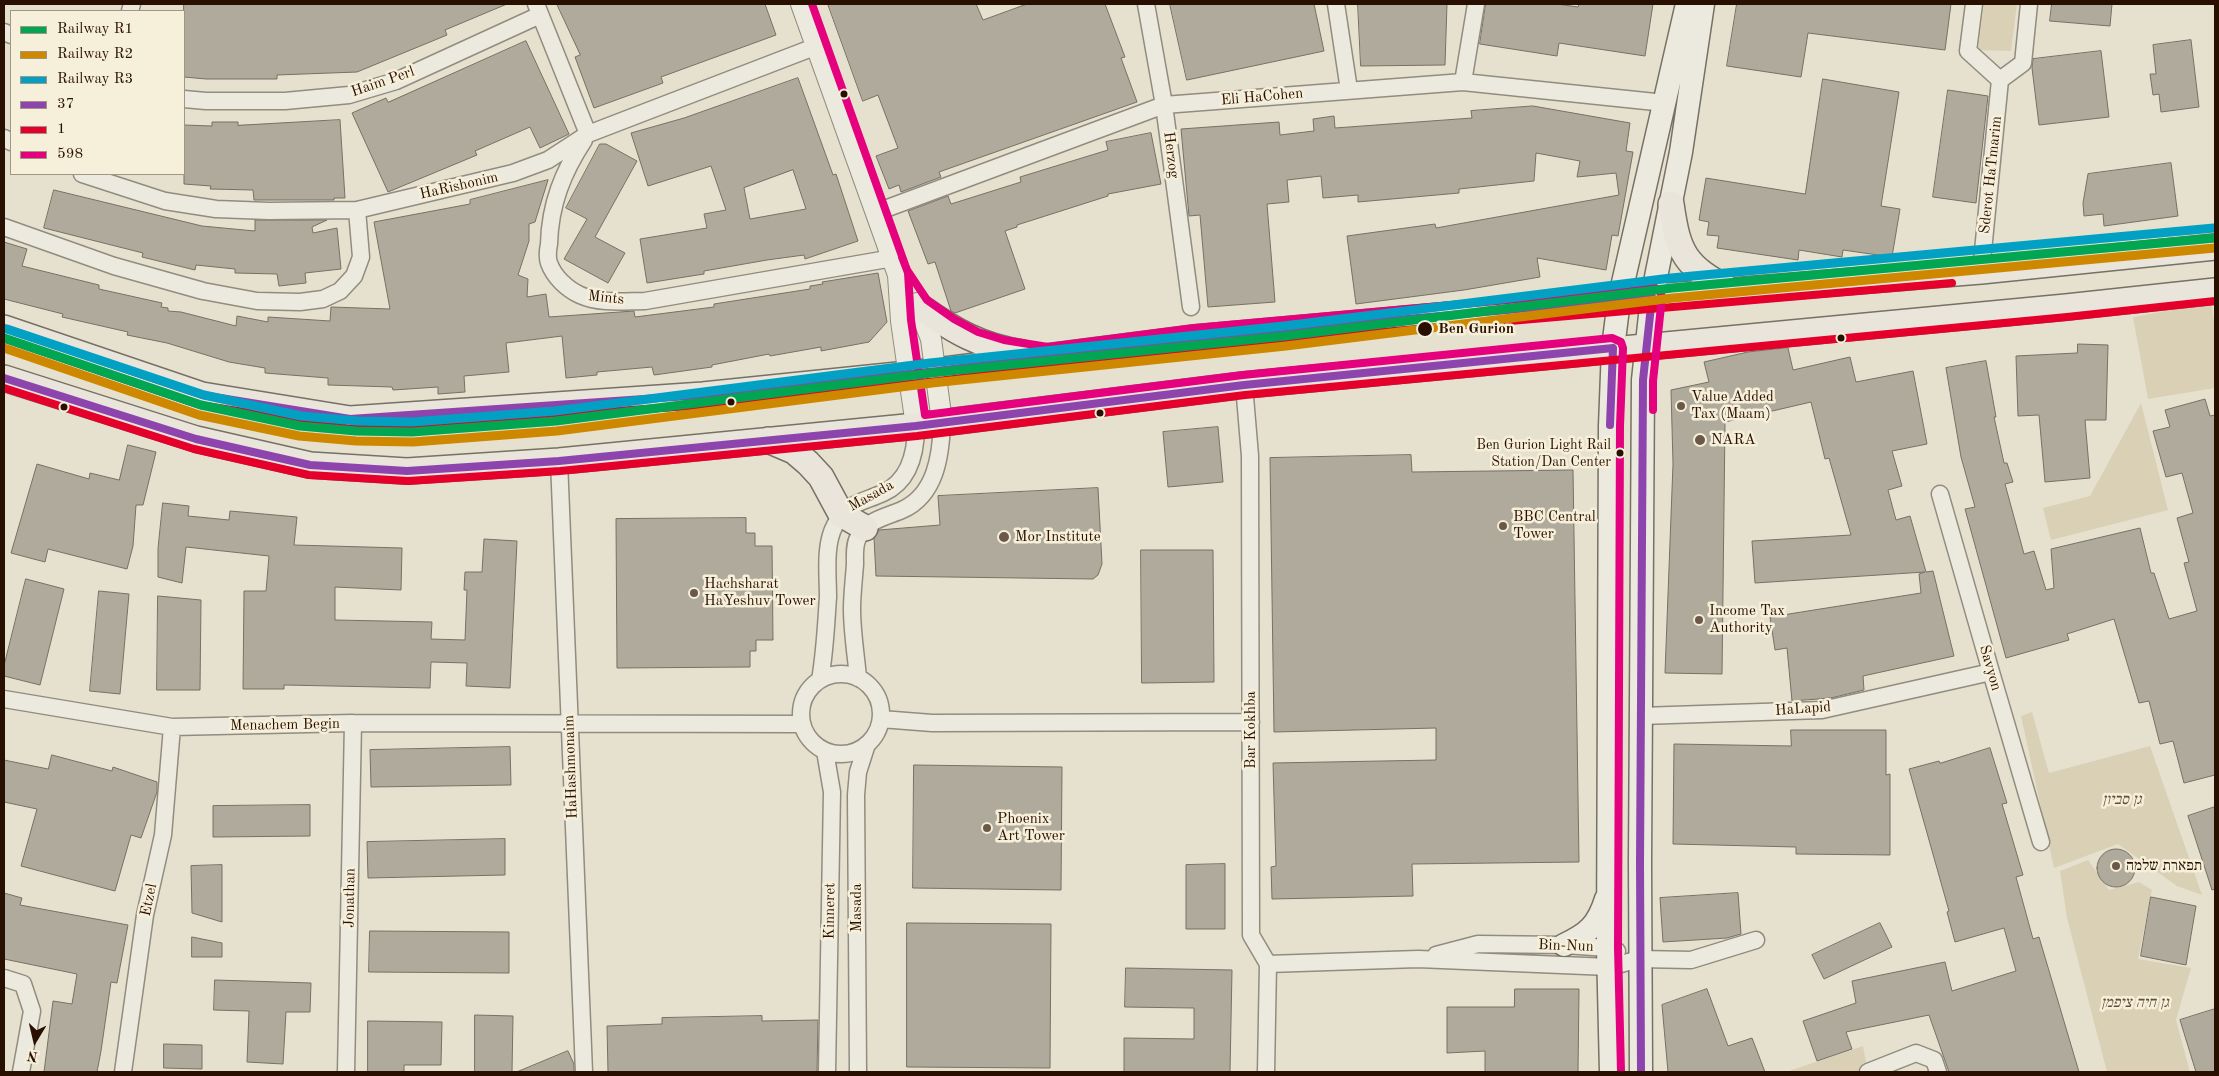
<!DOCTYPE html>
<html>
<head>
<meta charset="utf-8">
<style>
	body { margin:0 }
	#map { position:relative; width:2219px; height:1076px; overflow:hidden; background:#e6e1ce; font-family:"Old Standard TT",serif }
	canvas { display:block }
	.frame { position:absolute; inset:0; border:5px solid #290f00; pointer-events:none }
	.legend { position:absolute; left:10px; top:10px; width:175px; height:165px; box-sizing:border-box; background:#f6efd9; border:1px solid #a49582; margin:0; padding:6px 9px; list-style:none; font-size:15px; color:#290f00 }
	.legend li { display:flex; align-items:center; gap:10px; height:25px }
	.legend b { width:25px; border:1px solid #a49582 }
	.north { position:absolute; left:10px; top:1016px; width:50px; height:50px; -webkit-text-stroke:4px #f6efd9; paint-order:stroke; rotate:189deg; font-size:14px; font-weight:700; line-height:20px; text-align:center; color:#290f00 }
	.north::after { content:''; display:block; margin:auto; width:18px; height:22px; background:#290f00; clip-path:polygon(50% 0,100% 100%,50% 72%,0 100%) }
</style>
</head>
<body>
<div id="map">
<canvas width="2219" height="1076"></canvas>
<div class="frame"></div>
<ul class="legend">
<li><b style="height:6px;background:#00a651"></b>Railway R1</li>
<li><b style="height:6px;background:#ce8800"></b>Railway R2</li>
<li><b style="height:6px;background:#02a1c4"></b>Railway R3</li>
<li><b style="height:6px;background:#8e44ad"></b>37</li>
<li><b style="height:6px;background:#e4002b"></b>1</li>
<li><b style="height:6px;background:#e5007d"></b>598</li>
</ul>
<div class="north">N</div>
</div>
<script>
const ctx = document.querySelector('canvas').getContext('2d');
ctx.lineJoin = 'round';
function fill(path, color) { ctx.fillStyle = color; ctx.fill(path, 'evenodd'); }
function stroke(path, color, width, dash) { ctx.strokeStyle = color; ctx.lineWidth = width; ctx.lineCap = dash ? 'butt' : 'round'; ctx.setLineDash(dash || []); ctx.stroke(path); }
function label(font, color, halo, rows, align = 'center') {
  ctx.font = font + ' "Old Standard TT","Frank Ruhl Libre",serif'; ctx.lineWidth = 5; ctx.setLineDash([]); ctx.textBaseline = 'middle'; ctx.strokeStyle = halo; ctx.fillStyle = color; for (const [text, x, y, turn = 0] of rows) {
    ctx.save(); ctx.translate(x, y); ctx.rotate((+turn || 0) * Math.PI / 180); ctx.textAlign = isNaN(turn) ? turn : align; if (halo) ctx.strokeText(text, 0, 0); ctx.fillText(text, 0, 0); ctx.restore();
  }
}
const green = new Path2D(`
	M1984,4H2017L2011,51L1978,50Z
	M2211,303L2215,327V388L2148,399L2133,317Z
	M2141,403L2168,510L2051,540L2043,508L2090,496Z
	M2032,712L2049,773L2150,746L2202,895L2177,886L2118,844L2054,868L2021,716Z
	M2088,860L2109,890L2139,882L2152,890L2138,959L2191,968L2176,1020L2190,1072H2107L2067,918L2060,871Z
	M1863,1046L1868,1072H1786Z`);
const building = new Path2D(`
	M184,4H507L445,30L447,35L357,72L277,75V79H206L184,77Z
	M557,4H765L776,35L661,77L663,83L594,108L575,57L580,55Z
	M828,4H976L983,20L1027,4H1105L1125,57L1121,58L1137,102L939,172L941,177L901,192L899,185L889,189L876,156L898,148L878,95L863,101Z
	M1170,4H1314L1324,51L1187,80Z
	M1358,4H1447L1445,65L1361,66Z
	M1486,4H1557L1578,7L1579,4H1653L1645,56L1559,43L1557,56L1480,44Z
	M1737,4H1951L1945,50L1808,33L1801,77L1727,66Z
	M2052,4H2112L2110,26L2050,21Z
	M2191,40L2199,107L2161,112L2159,94L2153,95L2150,74H2156L2153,45Z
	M526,41L569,134L540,148L530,127L475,151L477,155L388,192L352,113L386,98L388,102Z
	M2101,51L2109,117L2039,125L2032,68L2033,59Z
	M798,78L833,175L836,174L858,241L805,259L804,255L767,260L704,271V274L647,283L640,239L707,228L704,214L726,210L711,166L648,186L631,133L684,118ZM793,170L806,209L750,219L744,188Z
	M1823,79L1899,92L1881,206L1900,209L1892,257L1843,250L1842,257L1799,250L1798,260L1717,248L1719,236L1707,235L1709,222L1699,220L1706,178L1805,194Z
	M1948,90L1988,96L1976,203L1933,197Z
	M1533,106L1630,123L1626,151L1633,152L1618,236L1612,235L1606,270L1537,258L1540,277L1464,290L1356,304L1347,236L1435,224L1436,228L1619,195L1616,173L1577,177L1580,161L1536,153L1534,181L1459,189V193L1358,202V195L1323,198L1321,176L1287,180L1289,202L1267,204L1275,302L1208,307L1200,215L1189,216L1181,129L1279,122L1280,135L1314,131L1313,119L1334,116L1335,128L1472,118L1471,111Z
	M340,120L345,198H334V200H254L253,190L210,189L211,186L184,184V125L212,126V122H238V125Z
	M1151,133L1161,184L1108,194V196L1017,225V227L1005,231L1025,289L955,313L951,311L935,262L928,264L908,211L948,196L951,204L1021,182L1020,177L1108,150L1106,142Z
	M600,144H606L637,161L595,237L625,253L608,283L564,259L587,219L566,208Z
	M2171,163L2178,216L2104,226L2103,214L2084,216L2083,203L2088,174Z
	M548,180L535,222L529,224V241L518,275L528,279L527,297L546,294L549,317L634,311L635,317L714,307V304L810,289V286L823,284L822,282L878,273L887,322L869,342L821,351V347L770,356L769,354L712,365V367L654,375L652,367L597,372V375L566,378L562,336L506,343L509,372L464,376L465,392L438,394V387L393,390L392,387L328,385V378L265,373V368L229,362L167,343L127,335L128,332L62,317L63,314L4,299V242L27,249L22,266L99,285V289L162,303L161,307L168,308V311L181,312L236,326L237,316L268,322V317L330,321L331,307L390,309L374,222L470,204V200Z
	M54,190L202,226L255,231V220H327L312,227L313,233L337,228L341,269L305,273L306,283L279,286L277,274L235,273V269L196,265L195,270L142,257L143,253L44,228Z
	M2078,344L2108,345L2106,420H2085L2090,478L2045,482L2039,415L2018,416L2016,356L2077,353Z
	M1788,348L1793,370L1850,357L1856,382L1913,371L1927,444L1892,451L1902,486L1888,490L1896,520L1910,516L1926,572L1933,571L1954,656L1863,676L1864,690L1831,698L1792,701L1787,648L1775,650L1770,617L1921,593L1919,574L1925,572L1755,583L1752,541L1851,535L1829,458L1825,459L1811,402L1725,422L1722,674L1665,673L1673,464L1671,390L1709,382L1704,362L1748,352Z
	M1986,361L1996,417H1994L2004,463H2007L2013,482L2005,484L2024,554L2034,551L2046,590L2054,588L2051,549L2140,528L2151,573H2154L2169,619L2197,611L2184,563L2189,562L2177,518L2193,513L2182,473L2166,477L2153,431L2170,427L2165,410L2205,399L2210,416L2215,415V775L2184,783L2173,741L2160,744L2149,701L2139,703L2114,619L2067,634L2069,640L2006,658L1965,509L1975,507L1961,457L1946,368Z
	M1218,427L1223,482L1168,487L1163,432Z
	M128,445L156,452L143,505H136L133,546L127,569L48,549L45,562L11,553L37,464L89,479L90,473L119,480Z
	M1411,455L1412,472L1573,470L1579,862L1412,864L1413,896L1272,899L1271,867L1276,866L1273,763L1436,760V728L1274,732L1270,458Z
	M1098,488L1102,564L1098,575L1093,579L876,576L874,538L879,530L940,525L938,496Z
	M163,503L189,506L188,516L229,520L230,511L297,517L294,545L402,548L401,590L335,587V620L432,622L431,639L465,640L467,590H464L465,572H482L484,539L517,541L510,688L466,686L467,663L431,662L430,688L284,685V689H243L244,591H266L269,556L186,547L182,583L158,577V549Z
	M746,518V533H755V546H772L773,640H756V651H750V667L617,668L616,519Z
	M1141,550H1213L1214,682L1142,683Z
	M26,579L64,589L40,685L4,676V666Z
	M99,591L129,594L120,694L90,691Z
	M158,596L201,600L200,690H157Z
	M1791,730H1886V775L1890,774V855L1796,854V847L1673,844L1674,744L1791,746Z
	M510,747L511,785L371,787L370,750Z
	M1990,748L2007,803L2002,804L2023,875L2016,877L2033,939L2039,937L2079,1072H1949L1929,1015L1846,1032L1852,1049L1817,1061L1803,1021L1856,1003L1852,981L1945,962L1952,991L2016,971L2004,928L1955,942L1947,912L1949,911L1909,769L1939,761L1940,763Z
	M52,755L112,771L113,767L157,782V792L141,838L131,835L115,891L21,866L37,809L4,802V760L48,769Z
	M914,765L1062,767L1061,890L913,888Z
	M310,805V836L213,837V806Z
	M2215,807V889L2212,890L2188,816Z
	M505,839V875L368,878L367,842Z
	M2097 868a19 19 0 1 1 38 0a19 19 0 1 1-38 0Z
	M1225,864V929H1186V865Z
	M222,865V922L192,913L191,866Z
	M4,893L22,898L20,905L128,925L117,983L111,982L101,1051L97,1072H44L53,1001L72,1004L77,974L4,959Z
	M1738,893L1741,934L1727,938L1663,942L1660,898Z
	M2151,897L2196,906L2186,965L2141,956Z
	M907,923L1051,924L1050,1068L907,1067Z
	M1880,923L1892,947L1824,979L1812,955Z
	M370,931L509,932V973L369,972Z
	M192,937L222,943V957H192Z
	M1126,968L1232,970L1230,1072H1124V1038L1194,1039V1008L1125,1007Z
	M215,980L311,983L310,1012H286L283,1064L247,1062L249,1011L214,1010Z
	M1515,989H1579L1578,1072H1485V1051L1447,1053V1007H1514Z
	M1707,989L1728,1046L1752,1038L1765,1072H1668L1662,1005Z
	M2215,1009V1072H2196L2180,1020Z
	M475,1015L513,1016L512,1072H475Z
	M762,1016V1021L818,1020L817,1072H608L607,1026L662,1024V1018Z
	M368,1021L442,1022L441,1065H404V1072H368Z
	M164,1044L202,1045V1069L164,1068Z
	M568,1051L574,1064V1072H517Z`);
const minor = new Path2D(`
	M536,4L588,134
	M1146,4L1164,105L1191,307
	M1336,4L1349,90
	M1974,4L1968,51L2000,80
	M130,11L132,4
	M4,32L11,35
	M1463,82L1476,4
	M184,99L206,101H285L349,95L396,81L540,15
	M4,138L11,142
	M584,140C563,172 550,204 549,244C548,249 547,257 549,263C554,277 567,289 580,295C600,304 624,301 645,301L893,258
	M82,174L165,201L216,209L269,211L357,210L513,173L548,160L588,134L817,46
	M877,212L1164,105L1463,82L1665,103
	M4,227L114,266L203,291L257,301L300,302L323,299L340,291L354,276L361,257L357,210
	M1981,271L2000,80L2023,63L2029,4
	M1244,385L1250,456L1251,935L1268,964L1266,1072
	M559,461L584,1072
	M1940,494L1991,672L2041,842
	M801 714a40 40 0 1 1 80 0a40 40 0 1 1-80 0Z
	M858,678C856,655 852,632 852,609C852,594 854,579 855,564C855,556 854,545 858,538C866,520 886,517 902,510C936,495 941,455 942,422
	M820,680C825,652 826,625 828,597C828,575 824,545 835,525C848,502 861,503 883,493C910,481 916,452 916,426
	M4,699L172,727L353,723L802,724
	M1641,716L1822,710L1991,672
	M881,719L932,723L1251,722
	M825,751L832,792L827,1072
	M1436,955L1478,944L1564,945L1608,948L1617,951
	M1268,964L1418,959L1609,967L1640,959L1691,960L1756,940
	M4,978L23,984L32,1011L21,1072
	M123,1072L145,915L163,835L172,727
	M346,1072L353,723
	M858,1072L856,795L858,772L867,744
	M1868,1072L1916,1053L1934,1060L1938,1072`);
const tertiary = new Path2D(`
	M801,4L898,275L901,321L916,426
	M917,303L931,339L942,422`);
const secondary = new Path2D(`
	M1564,945C1588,934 1598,925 1606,899
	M1611,1072L1608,948L1610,426L1613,348L1619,300L1687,4
	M1641,1072L1640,861L1643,380L1652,297L1681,152L1703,4`);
const primary = new Path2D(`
	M1671,204C1678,254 1685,266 1730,290
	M920,307C954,331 981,347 1023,353
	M4,328L202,395L350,419L703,395L937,371L1195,338L1619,300L1981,271L2215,247
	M4,378L196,439L310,465L407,471L559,461L916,426L1244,385L2066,307L2215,291
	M768,440L794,451L808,463L821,477L841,514L865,528`);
const bus1 = new Path2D(`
	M4,328L202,395L350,419L703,395L937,371L1195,338L1652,297L1643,380L1640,861L1641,1072
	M4,378L196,439L310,465L407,471L559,461L916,426L1244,385L1613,348L1610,425`);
const bus2 = new Path2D(`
	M4,338L200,405L351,429L704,405L938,381L1196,348L1952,283
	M4,388L194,449L309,475L408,481L560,471L917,436L1245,395L2067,317L2215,301`);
const bus3 = new Path2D(`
	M812,4L908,273L911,320L925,415L1243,375L1612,338L1621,342L1623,348L1620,426L1618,948L1621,1072
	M902,257L907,270L927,300L954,319L978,332L1004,340L1048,347L1194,328L1654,287L1660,291L1662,297L1653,381V410`);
const rail1 = new Path2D(`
	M4,338L201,405L300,426L356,431L412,432L556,421L931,373L1285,336L1672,288L2215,238`);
const rail2 = new Path2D(`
	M4,348L199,415L299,436L356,441L413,442L557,431L932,383L1286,346L1673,298L2215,248`);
const rail3 = new Path2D(`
	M7,329L204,395L301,416L357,421L412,422L555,411L930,363L1284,326L1671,278L2214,228`);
const markers = [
	[844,94,4.5,"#290f00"],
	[1425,329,8,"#290f00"],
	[1841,338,4.5,"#290f00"],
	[731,402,4.5,"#290f00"],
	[1681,406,5,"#6b5848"],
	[64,407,4.5,"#290f00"],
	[1100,413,4.5,"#290f00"],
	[1700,440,6,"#6b5848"],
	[1620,453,4.5,"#290f00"],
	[1503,526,5,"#6b5848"],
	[1004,537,6,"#6b5848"],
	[694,593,5,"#6b5848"],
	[1699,620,5,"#6b5848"],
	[987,828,5,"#6b5848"],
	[2116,866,5,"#6b5848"]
];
const busNames = [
	["Ben Gurion Light Rail",1611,445],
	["Station/Dan Center",1611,462]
];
const streetNames = [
	["Haim Perl",383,82,-19],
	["Eli HaCohen",1262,97,-5],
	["Herzog",1171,155,83],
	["Sderot HaTmarim",1991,175,-84],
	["HaRishonim",459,186,-13],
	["Mints",606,298,6],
	["Masada",871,496,-29],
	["Savyon",1990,668,74],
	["HaLapid",1803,709,-4],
	["Menachem Begin",285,725,-1],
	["Bar Kokhba",1251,730,-90],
	["HaHashmonaim",571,767,-92],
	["Jonathan",350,898,-89],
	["Etzel",149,900,-78],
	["Masada",857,908,-90],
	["Kinneret",830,911,-89],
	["Bin-Nun",1566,946,2]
];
const stopNames = [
	["Ben Gurion",1438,329]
];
const poiNames = [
	["Value Added",1691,397],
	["Tax (Maam)",1691,414],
	["NARA",1711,440],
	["BBC Central",1513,517],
	["Tower",1513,534],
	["Mor Institute",1015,537],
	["Hachsharat",704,584],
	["HaYeshuv Tower",704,601],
	["Income Tax",1709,611],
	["Authority",1709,628],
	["Phoenix",997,819],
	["Art Tower",997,836],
	["תפארת שלמה",2126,866]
];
const parkNames = [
	["גן סביון",2122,800],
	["גן חיה ציפמן",2135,1003]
];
fill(green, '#d9d0b6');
fill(building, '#b0aa9c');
stroke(building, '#777064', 1);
stroke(minor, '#928c7f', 19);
stroke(tertiary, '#928c7f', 22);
stroke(secondary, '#777064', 25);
stroke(primary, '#777064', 28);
stroke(minor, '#ece9df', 16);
stroke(tertiary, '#ece9df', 20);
stroke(secondary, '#ece9df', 22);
stroke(primary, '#e9e5da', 25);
stroke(bus1, '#8e44ad', 8);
stroke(bus2, '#e4002b', 8);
stroke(bus3, '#e5007d', 8);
stroke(rail1, '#00a651', 9);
stroke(rail2, '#ce8800', 9);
stroke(rail3, '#02a1c4', 9);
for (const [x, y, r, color] of markers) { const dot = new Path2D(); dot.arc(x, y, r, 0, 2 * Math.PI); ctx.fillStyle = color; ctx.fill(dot); stroke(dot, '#f6efd9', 2); }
label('14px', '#290f00', '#f6efd9', busNames, 'right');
label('15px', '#290f00', '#f6efd9', streetNames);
label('bold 15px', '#290f00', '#f6efd9', stopNames, 'left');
label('15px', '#290f00', '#f6efd9', poiNames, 'left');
label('italic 15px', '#634e39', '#f6efd9', parkNames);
</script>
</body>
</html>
